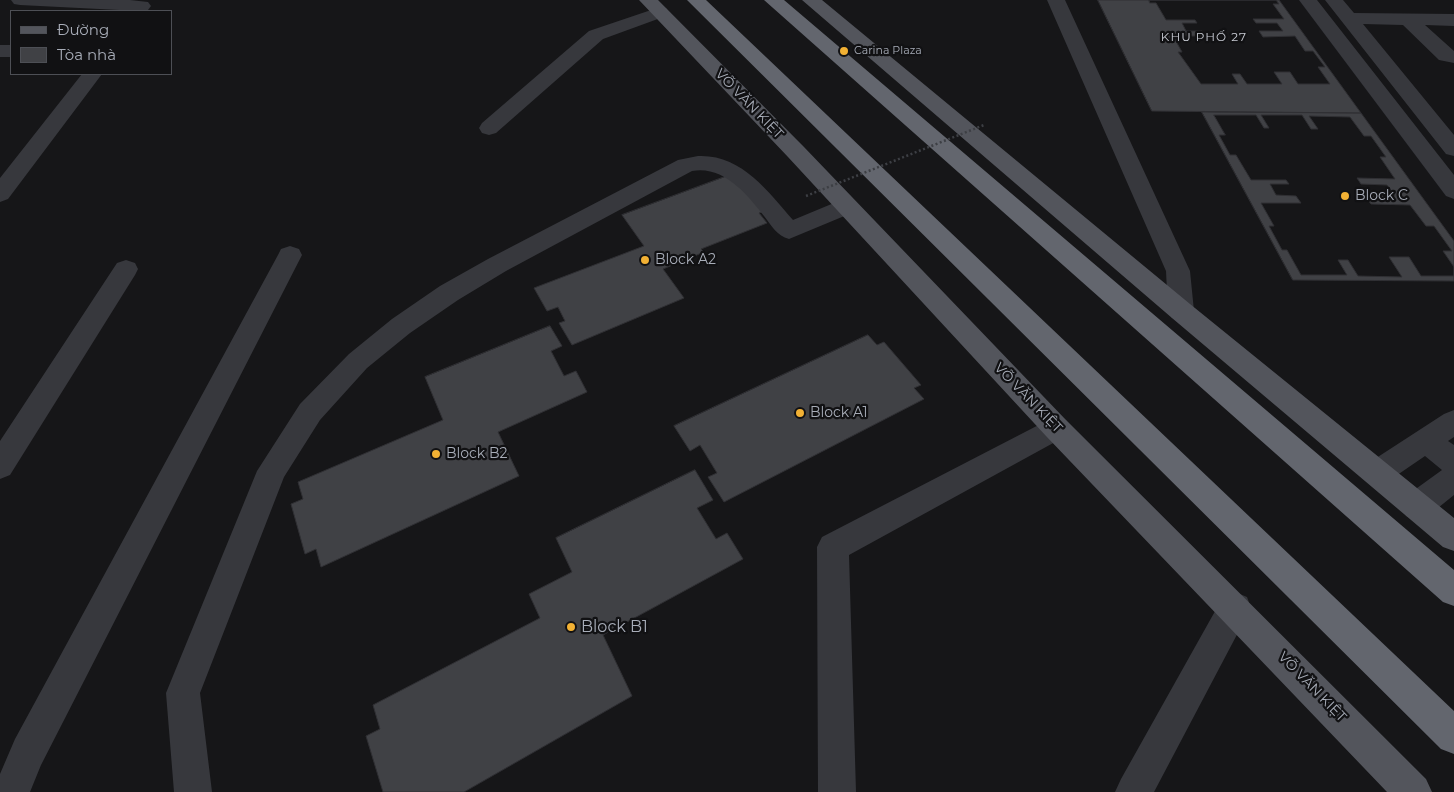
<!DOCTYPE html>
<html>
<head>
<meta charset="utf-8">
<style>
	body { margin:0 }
	#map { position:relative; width:1454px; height:792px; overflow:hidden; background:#161618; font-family:Montserrat,sans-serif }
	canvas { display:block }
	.legend { position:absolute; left:10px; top:10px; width:162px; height:65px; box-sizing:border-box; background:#111113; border:1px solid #4d4f55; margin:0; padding:6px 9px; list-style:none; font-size:15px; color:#a8adb8 }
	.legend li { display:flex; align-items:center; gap:10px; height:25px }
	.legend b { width:25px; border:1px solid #4d4f55 }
</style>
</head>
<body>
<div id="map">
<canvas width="1454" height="792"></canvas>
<ul class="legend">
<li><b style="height:6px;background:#53555c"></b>Đường</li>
<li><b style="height:14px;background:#404145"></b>Tòa nhà</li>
</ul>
</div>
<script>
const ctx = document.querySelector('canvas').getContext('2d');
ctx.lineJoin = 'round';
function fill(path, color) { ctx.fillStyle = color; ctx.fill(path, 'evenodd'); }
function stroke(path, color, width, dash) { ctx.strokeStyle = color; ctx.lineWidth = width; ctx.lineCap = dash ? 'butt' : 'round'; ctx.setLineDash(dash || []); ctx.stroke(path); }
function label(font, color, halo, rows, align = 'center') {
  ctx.font = font + ' Montserrat,sans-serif'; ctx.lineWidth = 4.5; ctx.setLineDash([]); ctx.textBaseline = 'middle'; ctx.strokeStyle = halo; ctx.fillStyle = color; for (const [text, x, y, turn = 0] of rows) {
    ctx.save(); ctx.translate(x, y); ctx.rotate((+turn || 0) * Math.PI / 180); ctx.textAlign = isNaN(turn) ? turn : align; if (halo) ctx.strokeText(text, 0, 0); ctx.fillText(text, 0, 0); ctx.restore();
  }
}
const building = new Path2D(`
	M1098,0H1279L1361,113L1152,111Z
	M1149,0H1276L1279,4H1273L1284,19H1253L1256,23H1277L1283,31H1259L1263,37L1295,36L1305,51H1313L1325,67H1318L1330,84H1298L1290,72H1274L1282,84H1247L1240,74H1232L1238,84H1201L1178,52H1182L1173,36H1206L1202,31H1186L1182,23H1197L1195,20H1166L1156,3H1150Z
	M1202,112L1361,113L1454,241V281L1293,280Z
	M1214,115H1256L1264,128H1269L1261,115H1302L1311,129H1318L1309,116L1350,117L1364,136H1371L1386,157H1380L1395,179L1357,178L1361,184L1387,185L1395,196H1365L1371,204L1410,205L1426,226H1434L1452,251H1443L1454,267V276H1421L1409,257H1389L1402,277L1358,276L1348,260H1338L1347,275H1301L1287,250H1282L1269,226H1274L1261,203H1301L1296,196L1276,195L1270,184H1289L1286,180H1251L1236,155H1230L1219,135H1225Z
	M730,175L765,211L759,213L767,223L701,249L704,252L663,269L684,298L572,345L559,323L565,321L558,307L547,311L534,288L644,246L622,215Z
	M550,326L562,346L551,351L564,376L576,371L587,392L498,432L519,476L321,567L316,549L305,554L291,504L303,499L298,482L443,420L425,377Z
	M868,335L877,345L884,342L921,385L914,388L924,399L724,502L708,477L717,473L700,445L690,451L674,426Z
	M695,470L713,500L697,508L716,539L727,533L743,559L603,635L632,696L464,792H383L366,736L380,729L373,705L540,618L529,594L572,572L556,538Z`);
const minor = new Path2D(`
	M11,0H130L148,2L151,6L148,10L139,11L20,5L14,4Z
	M1047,0H1065L1190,271L1194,311L1190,318L1181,321L1172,318L1168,311L1166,271Z
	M1299,0H1317L1454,175V199L1446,196Z
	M1325,0H1343L1354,13L1454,14V26L1425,25L1454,51V63L1439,60L1403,25L1363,24L1454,135V156L1446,154Z
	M660,7L666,8L669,12L666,16L603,39L496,133L489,135L482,133L479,128L482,123L589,31Z
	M0,45H11V57H0Z
	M82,74H102L8,199L0,202V178Z
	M698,156C741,154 768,191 793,220L846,198L854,200L857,206L854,212L789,239C777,236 772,226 764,216C747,194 723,165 692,171L506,271L458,300L410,333L367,368L320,420L284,477L200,693L212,792H174L166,693L257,471L300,404L349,354L392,319L440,286L488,259L678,160Z
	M290,246L299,249L302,255L41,765L30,792H0V774L15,739L278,255L281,249Z
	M126,260L135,263L138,269L135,275L10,475L0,479V441L117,263Z
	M1454,410V437L1448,441L1454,445V495L1428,516L1417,520L1406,516L1402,506L1406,496L1442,470L1425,456L1387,482L1377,486L1367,482L1362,473L1367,464L1444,414Z
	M1056,416L1066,420L1070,428L1066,436L849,555L856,792H818L817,547L822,537Z
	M1235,592L1247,597L1251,608L1154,792H1115L1121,779L1223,597Z`);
const major = new Path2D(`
	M639,0H658L804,147L1066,420L1426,779L1432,792H1387L1046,436L788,157Z
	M802,0H822L1190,304L1454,518V551L1443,547L1172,318Z`);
const highway = new Path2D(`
	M687,0H706L1454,711V754L1441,749Z
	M764,0H784L1454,570V606L1443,602Z`);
const pathBridge = new Path2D(`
	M806,196L984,125`);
const markers = [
	[844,51,5,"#f2b134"],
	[1345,196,5,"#f2b134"],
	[645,260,5,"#f2b134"],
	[800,413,5,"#f2b134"],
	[436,454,5,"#f2b134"],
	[571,627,5,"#f2b134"]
];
const farPoinames = [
	["Carina Plaza",854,51]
];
const farNeighbourhoodnames = [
	["KHU PHỐ 27",1204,37]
];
const streetNames = [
	["VÕ VĂN KIỆT",749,104,46],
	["VÕ VĂN KIỆT",1028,398,46],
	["VÕ VĂN KIỆT",1312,687,46]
];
const poiNames = [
	["Block C",1355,196],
	["Block A2",655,260],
	["Block A1",810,413],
	["Block B2",446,454]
];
const nearPoinames = [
	["Block B1",581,627]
];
fill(building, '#404145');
stroke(building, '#303034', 1);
fill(minor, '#37383d');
fill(major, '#53555c');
fill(highway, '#63666e');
stroke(pathBridge, '#3d3f44', 2.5, [2, 2.5]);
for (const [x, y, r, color] of markers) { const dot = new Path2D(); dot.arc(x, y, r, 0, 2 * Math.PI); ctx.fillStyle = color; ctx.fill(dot); stroke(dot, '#111113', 2); }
label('11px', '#a8adb8', '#111113', farPoinames, 'left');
ctx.letterSpacing = '1px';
label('12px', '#c9ccd4', '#111113', farNeighbourhoodnames);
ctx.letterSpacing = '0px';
label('14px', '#a8adb8', '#111113', streetNames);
label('14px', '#a8adb8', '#111113', poiNames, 'left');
label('16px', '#a8adb8', '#111113', nearPoinames, 'left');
</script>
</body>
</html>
